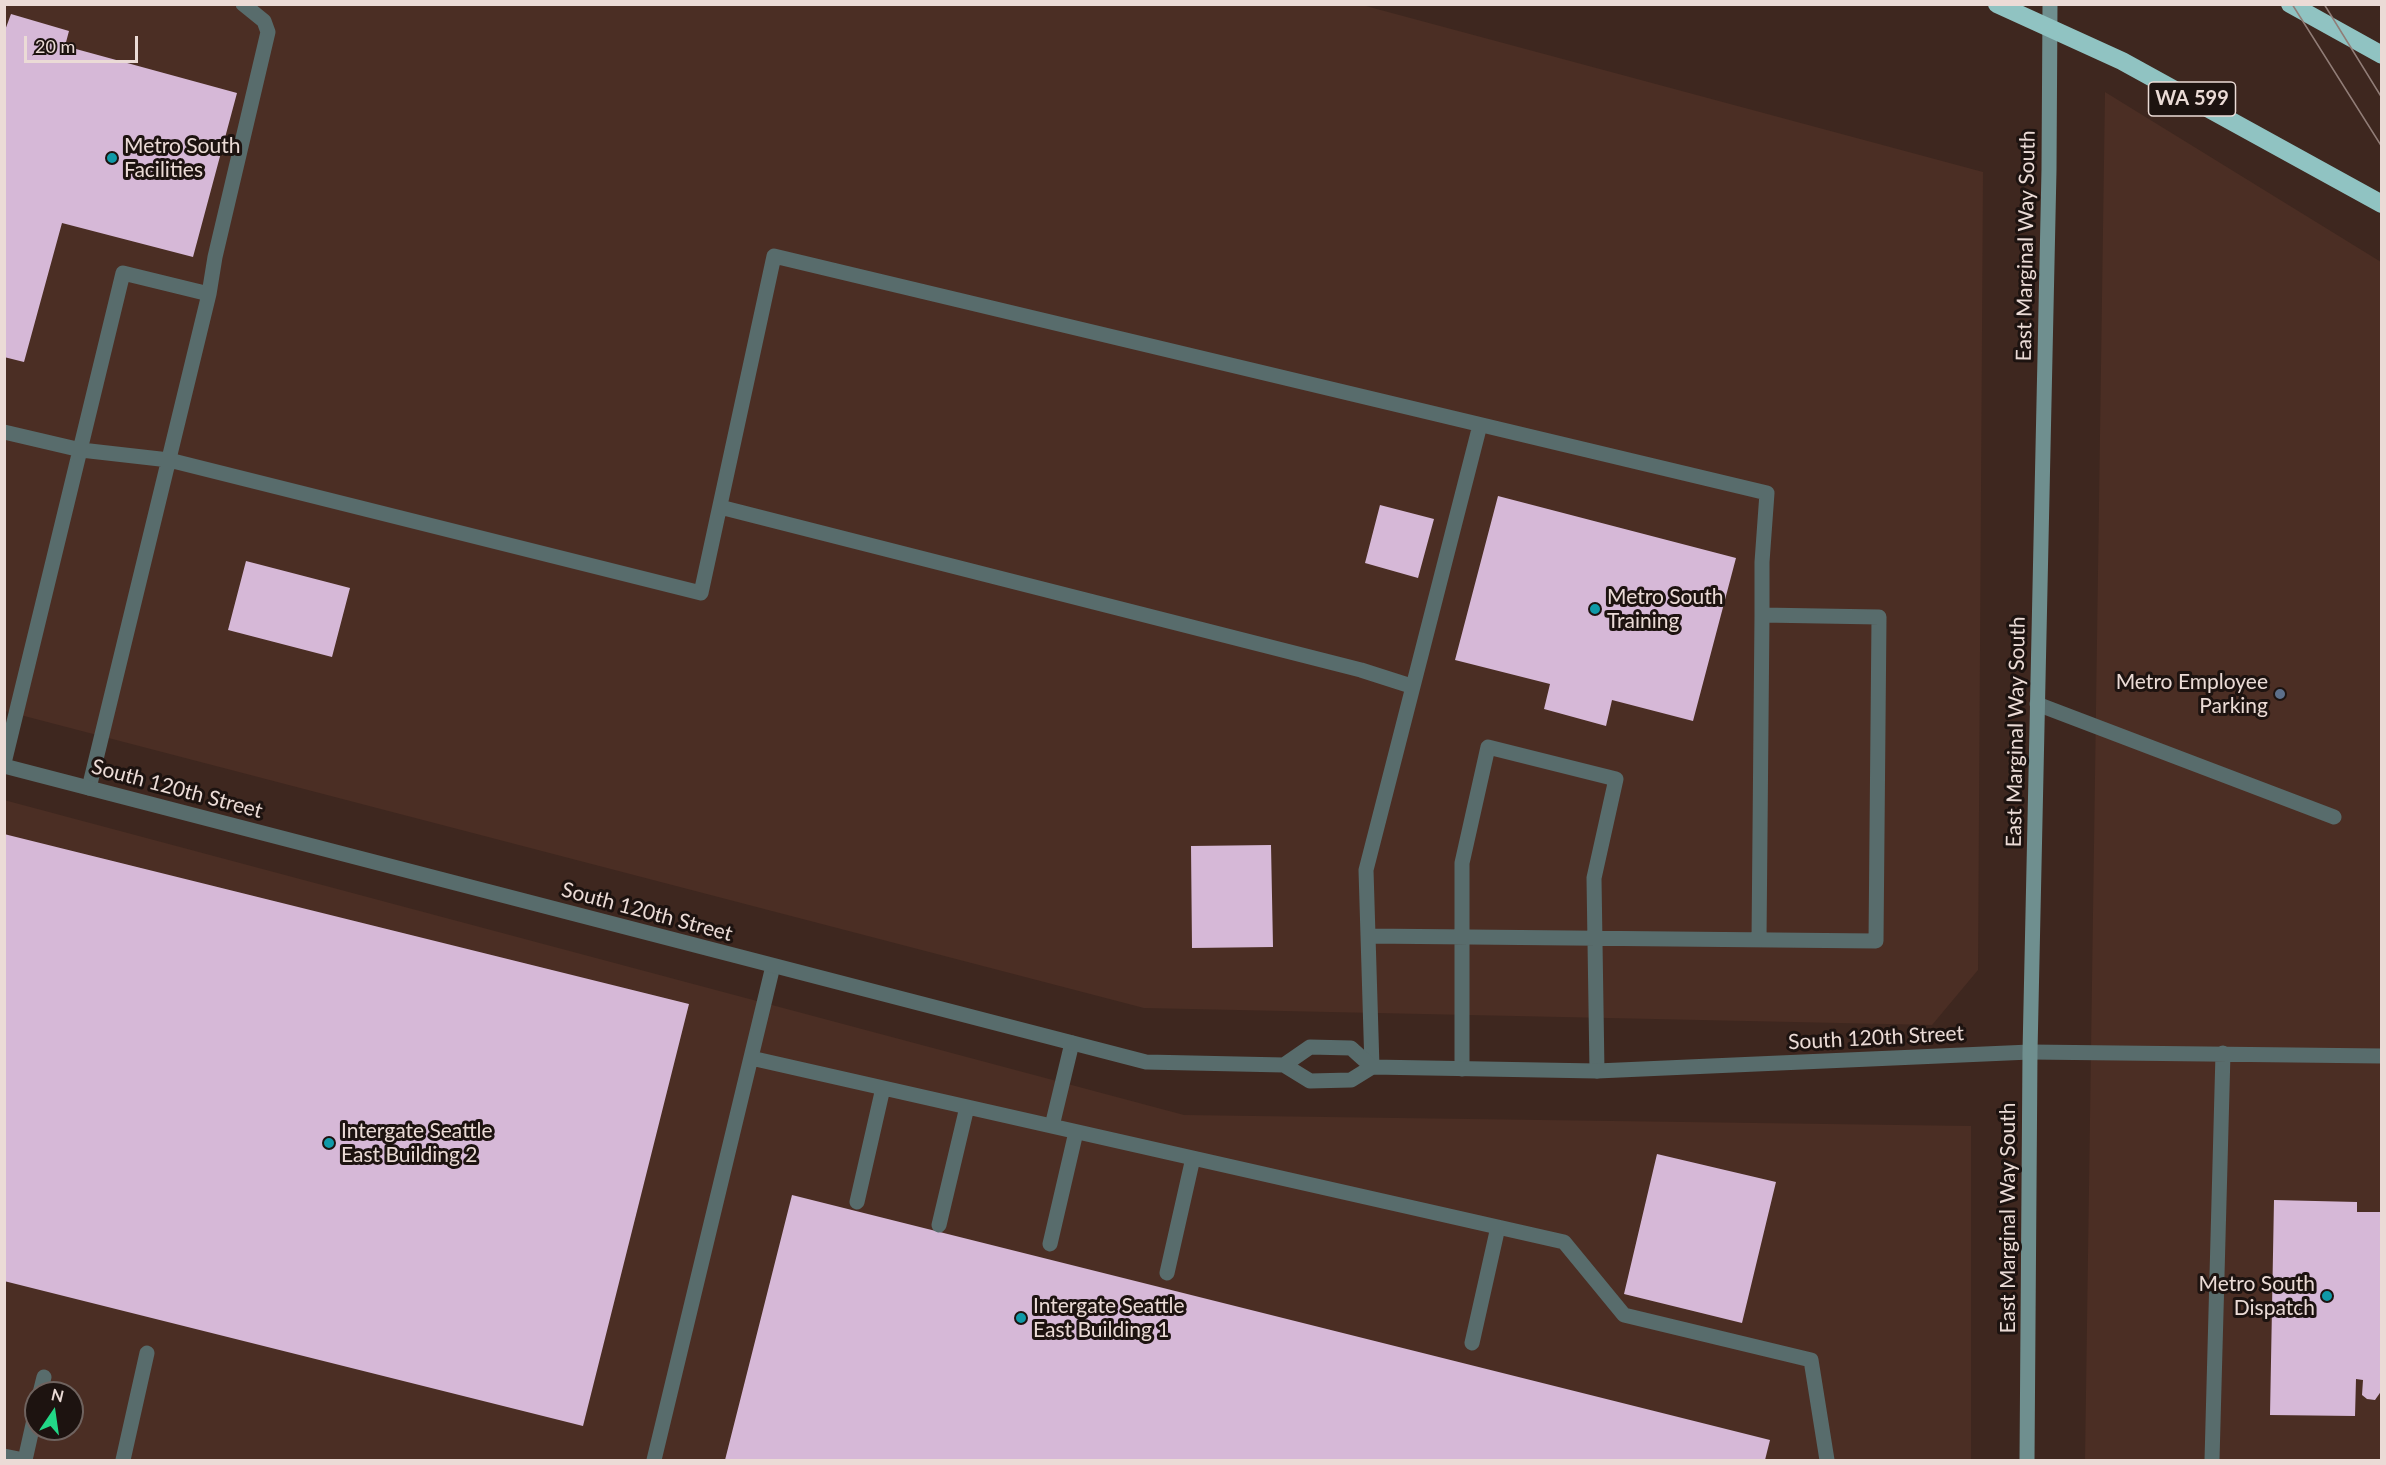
<!DOCTYPE html>
<html>
<head>
<meta charset="utf-8">
<style>
	body { margin:0 }
	#map { position:relative; width:2386px; height:1465px; overflow:hidden; background:#3e271f; font-family:Lato,sans-serif }
	canvas { display:block }
	.frame { position:absolute; inset:0; border:6px solid #ebdbd6; pointer-events:none }
	.north { position:absolute; left:24px; top:1381px; width:60px; height:60px; box-sizing:border-box; background:#1d1310; border:2px solid #6f635f; border-radius:50%; rotate:13deg; font-size:16px; font-weight:700; line-height:24px; text-align:center; color:#ebdbd6 }
	.north::after { content:''; display:block; margin:auto; width:21px; height:27px; background:#22d887; clip-path:polygon(50% 0,100% 100%,50% 72%,0 100%) }
	.scale { position:absolute; left:24px; top:36px; width:114px; height:27px; box-sizing:border-box; border:3px solid #ebdbd6; border-top:0; padding-left:8px; font-size:18px; line-height:21px; white-space:nowrap; color:#ebdbd6; -webkit-text-stroke:4px #1d1310; paint-order:stroke }
</style>
</head>
<body>
<div id="map">
<canvas width="2386" height="1465"></canvas>
<div class="frame"></div>
<div class="north">N</div>
<div class="scale">20 m</div>
</div>
<script>
const ctx = document.querySelector('canvas').getContext('2d');
ctx.lineJoin = 'round';
function fill(path, color) { ctx.fillStyle = color; ctx.fill(path, 'evenodd'); }
function stroke(path, color, width, dash) { ctx.strokeStyle = color; ctx.lineWidth = width; ctx.lineCap = dash ? 'butt' : 'round'; ctx.setLineDash(dash || []); ctx.stroke(path); }
function label(font, color, halo, rows, align = 'center') {
  ctx.font = font + ' Lato,sans-serif'; ctx.lineWidth = 6; ctx.setLineDash([]); ctx.textBaseline = 'middle'; ctx.strokeStyle = halo; ctx.fillStyle = color; for (const [text, x, y, turn = 0] of rows) {
    ctx.save(); ctx.translate(x, y); ctx.rotate((+turn || 0) * Math.PI / 180); ctx.textAlign = isNaN(turn) ? turn : align; if (halo) ctx.strokeText(text, 0, 0); ctx.fillText(text, 0, 0); ctx.restore();
  }
}
const built = new Path2D(`
	M5,5H1362L1983,172L1978,970L1932,1025L1144,1008L5,711Z
	M2105,92L2381,262L2382,1460H2085Z
	M4,800L1184,1115L1971,1126V1460H5ZM36,1393H72V1429H36Z`);
const building = new Path2D(`
	M11,14L69,31L65,46L237,93L193,257L62,223L24,362L4,357V33Z
	M1498,496L1736,558L1693,721L1612,700L1606,726L1544,709L1550,684L1455,660Z
	M1380,505L1434,519L1418,578L1365,563Z
	M246,561L350,588L332,657L228,630Z
	M4,834L689,1004L583,1426L4,1281Z
	M1271,845L1273,947L1192,948L1191,846Z
	M1657,1154L1776,1182L1742,1323L1624,1294Z
	M792,1195L1770,1440L1765,1460H725Z
	M2274,1200L2357,1202V1212H2382V1390L2375,1400L2367,1399L2362,1395L2363,1380L2356,1379L2355,1416L2270,1415Z`);
const lane = new Path2D(`
	M209,294L215,257L268,32L264,21L243,4
	M4,432L81,450L169,460L701,593L774,256L1767,493L1762,562V615
	M720,507L1361,670L1411,686
	M2037,704L2334,817
	M4,763L123,273L209,294L89,788
	M1368,936L1876,941L1879,617L1762,615L1759,940
	M2030,1052L2382,1056
	M751,1058L1564,1242L1624,1315L1811,1360L1827,1460
	M1372,1067L1366,870L1480,425
	M1462,1069V863L1488,747L1616,779L1594,878L1597,1071
	M1052,1126L1072,1043
	M857,1202L883,1088
	M939,1225L967,1107
	M1050,1244L1076,1132
	M1167,1273L1193,1158
	M1472,1343L1498,1227
	M40,1393L44,1377
	M4,1456L24,1460
	M25,1460L36,1411
	M123,1460L147,1353
	M654,1460L773,966
	M2212,1460L2223,1053`);
const street = new Path2D(`
	M4,766L1146,1062L1284,1065L1310,1081L1351,1080L1372,1067L1597,1071L2030,1052
	M1284,1065L1310,1047L1351,1048L1372,1067`);
const secondary = new Path2D(`
	M2027,1460L2030,1052L2049,170L2050,4`);
const highway = new Path2D(`
	M1997,4L2122,61L2382,204
	M2290,4L2382,55`);
const tram = new Path2D(`
	M2292,4L2382,147
	M2324,4L2382,98`);
const markers = [
	[112,158,6,"#0f9aa8"],
	[1595,609,6,"#0f9aa8"],
	[2280,694,6,"#5c6f8a"],
	[329,1143,6,"#0f9aa8"],
	[2327,1296,6,"#0f9aa8"],
	[1021,1318,6,"#0f9aa8"]
];
const shields = [
	[2192,99,87]
];
const shieldNames = [
	["WA 599",2192,99]
];
const poiNames = [
	["Metro South",124,146],
	["Facilities",124,170],
	["Metro South",1607,597],
	["Training",1607,621],
	["Metro Employee",2268,682,"right"],
	["Parking",2268,706,"right"],
	["Intergate Seattle",341,1131],
	["East Building 2",341,1155],
	["Metro South",2315,1284,"right"],
	["Dispatch",2315,1308,"right"],
	["Intergate Seattle",1033,1306],
	["East Building 1",1033,1330]
];
const streetNames = [
	["East Marginal Way South",2026,246,-89],
	["East Marginal Way South",2016,732,-89],
	["South 120th Street",177,789,15],
	["South 120th Street",647,912,15],
	["South 120th Street",1876,1038,-3],
	["East Marginal Way South",2008,1218,-90]
];
fill(built, '#4b2e24');
fill(building, '#d6b8d7');
stroke(lane, '#586c6c', 15);
stroke(street, '#586c6c', 15);
stroke(secondary, '#6f8f8f', 15);
stroke(highway, '#90c3c2', 18);
stroke(tram, '#917d77', 1.5);
for (const [x, y, r, color] of markers) { const dot = new Path2D(); dot.arc(x, y, r, 0, 2 * Math.PI); ctx.fillStyle = color; ctx.fill(dot); stroke(dot, '#1d1310', 2); }
for (const [x, y, w] of shields) { const box = new Path2D(); box.roundRect(x - w / 2, y - 17, w, 34, 4.5); ctx.fillStyle = '#1d1310'; ctx.fill(box); stroke(box, '#ebdbd6', 1.5); }
label('bold 20px', '#ebdbd6', null, shieldNames);
label('21px', '#ebdbd6', '#1d1310', poiNames, 'left');
label('21px', '#ebdbd6', '#1d1310', streetNames);
</script>
</body>
</html>
